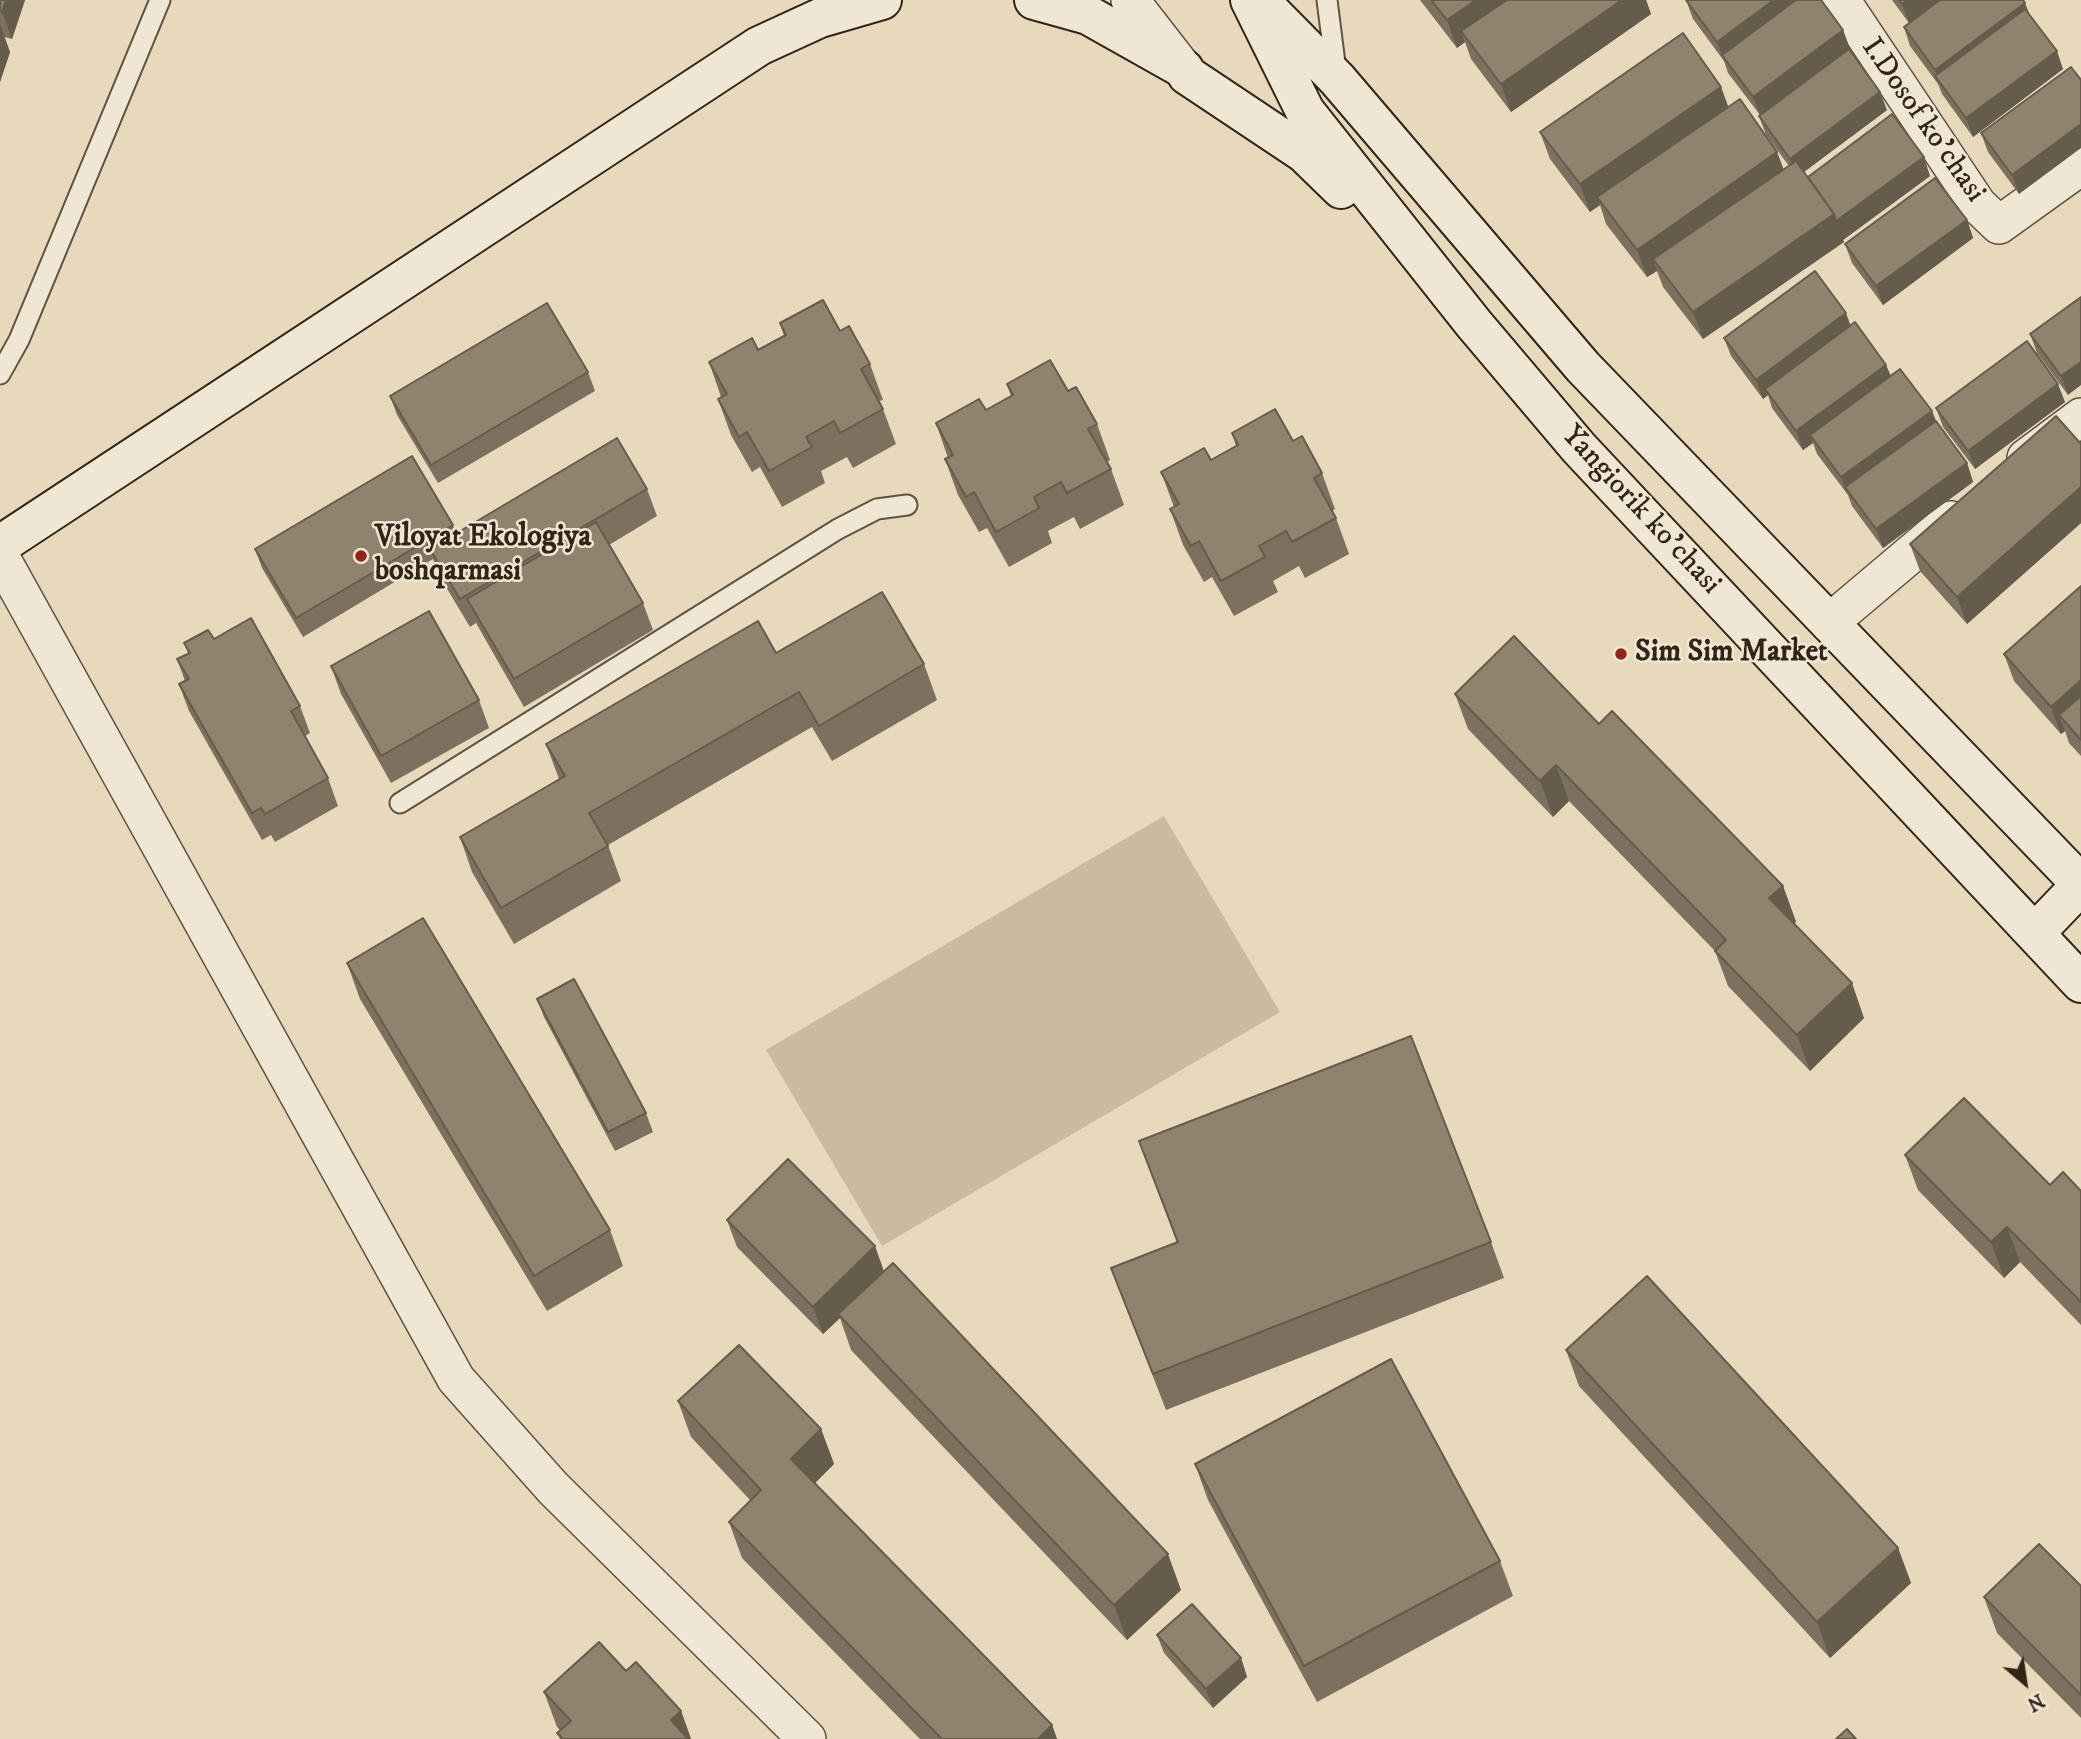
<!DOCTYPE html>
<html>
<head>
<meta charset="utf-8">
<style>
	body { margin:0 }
	#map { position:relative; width:2081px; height:1739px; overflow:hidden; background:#e8d9bd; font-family:"IM FELL DW Pica",serif }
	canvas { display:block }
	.north { position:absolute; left:1990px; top:1648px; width:70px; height:70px; -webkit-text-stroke:5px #f0e6d4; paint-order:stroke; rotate:151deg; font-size:19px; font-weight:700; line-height:28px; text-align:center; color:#302516 }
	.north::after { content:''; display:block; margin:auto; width:24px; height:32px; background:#302516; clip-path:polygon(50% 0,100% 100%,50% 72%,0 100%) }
</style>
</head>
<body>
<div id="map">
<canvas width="2081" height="1739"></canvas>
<div class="north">N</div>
</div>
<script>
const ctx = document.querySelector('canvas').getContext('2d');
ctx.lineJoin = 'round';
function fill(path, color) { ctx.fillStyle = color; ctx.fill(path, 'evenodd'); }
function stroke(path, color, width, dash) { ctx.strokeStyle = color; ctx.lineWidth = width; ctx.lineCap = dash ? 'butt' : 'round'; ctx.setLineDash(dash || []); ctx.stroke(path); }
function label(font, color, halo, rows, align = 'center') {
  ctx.font = font + ' "IM FELL DW Pica",serif'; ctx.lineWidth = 5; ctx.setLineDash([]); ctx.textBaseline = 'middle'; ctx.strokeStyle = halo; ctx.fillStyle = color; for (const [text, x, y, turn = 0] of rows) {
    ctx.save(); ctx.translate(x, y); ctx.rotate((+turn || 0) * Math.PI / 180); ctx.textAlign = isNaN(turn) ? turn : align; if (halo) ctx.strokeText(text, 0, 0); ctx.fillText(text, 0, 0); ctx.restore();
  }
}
const green = new Path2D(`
	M1164,816L1280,1012L882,1246L766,1050Z`);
const lane = new Path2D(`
	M1327,0L1336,71
	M0,374L19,340L160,0
	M400,803L838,529L877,509L907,505`);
const street = new Path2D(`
	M1130,0L1183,68
	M1841,0L1978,205L1999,225L2081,166
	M2026,458L2081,417
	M0,556L456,1379L553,1488L807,1739
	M1829,623L1951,520`);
const secondary = new Path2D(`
	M1034,0L1088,15L1184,69L1187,75L1304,153L1341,189
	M1250,0L1305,111L1474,324L1579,448L2081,983
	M1265,6L1337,79L1583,367L2081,884
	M0,545L759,46L820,18L882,0
	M2035,933L2081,885`);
const wall = new Path2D(`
	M0,0H25L12,39L4,37L10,52L0,82Z
	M1420,0H1646L1651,14L1511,112L1471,59L1465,42L1457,48Z
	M1686,0L1843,30L1850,49L1760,115L1728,73L1724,61L1693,19Z
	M1892,0H2023L2030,15L2063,69L1973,137L1942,94L1938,84L1910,46L1904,27L1909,23Z
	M2081,80L2019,194L1988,152L1981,133Z
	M1721,87L1728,108L1777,152L1784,170L1789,166L1766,135L1759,116L1887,110L1804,172L1808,177L1930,176L1843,240L1844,242L1703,339L1663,287L1657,271L1647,277L1606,224L1600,205L1590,212L1550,159L1540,132Z
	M1967,220L1973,238L1883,305L1852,263L1845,244Z
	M2081,297L2068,395L2037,353L2030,334Z
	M780,323L840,331L870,364L883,400L879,401L883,409L896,444L853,468L847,457L821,471L825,483L782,507L760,467L752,472L731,435L718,399L721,397L709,362L758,350L784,336Z
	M1851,326L1886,365L1891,376L1932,411L1936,421L1967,463L1973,482L1883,548L1852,506L1848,495L1817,454L1813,443L1803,450L1772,408L1768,395L1763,399L1731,356L1724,338Z
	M588,372L595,391L438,483L397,415L390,396Z
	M1007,384L1068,391L1097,424L1110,460L1107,462L1111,469L1124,505L1080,529L1074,517L1048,531L1052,543L1009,567L987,528L979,532L958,495L945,459L948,458L936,423L986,410L1011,396Z
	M2065,402L1975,469L1943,427L1936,408Z
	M1232,433L1293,441L1322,473L1335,509L1332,511L1336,518L1349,554L1305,578L1299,566L1273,581L1278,592L1234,616L1212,577L1204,582L1183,545L1170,509L1174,507L1161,472L1211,460L1236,446Z
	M2081,444V523L1967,624L1920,571L1910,544Z
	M647,489L657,516L609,545L643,603L653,630L524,707L476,623L470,627L440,577L433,559L303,637L262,568L255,549L453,525L456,534Z
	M2081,586V756L2069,743L2065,731L2061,734L2014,681L2004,654Z
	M214,639L300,706L310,733L305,736L328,778L338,806L275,842L271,835L262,840L189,711L179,684L185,681L177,659L188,653L184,643Z
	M776,653L924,664L937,700L832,761L812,727L608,845L621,881L514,944L472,872L460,837L559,779L546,744Z
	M331,666L479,700L489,728L391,783L341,694Z
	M1455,694L1599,724L1783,886L1796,922L1794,923L1864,1018L1810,1071L1728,986L1715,951L1569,801L1553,817L1468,729Z
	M347,963L610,1230L623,1266L547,1311L360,999Z
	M537,999L646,1113L653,1132L615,1151L544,1017Z
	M1139,1141L1491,1242L1504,1278L1166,1410L1111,1268L1177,1243Z
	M1905,1155L2050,1185L2081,1191V1325L2020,1262L2004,1278L1918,1190Z
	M727,1220L884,1272L1181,1590L1127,1640L851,1350L840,1318L823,1334L737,1247Z
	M1566,1350L1898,1548L1911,1583L1830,1658L1579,1386Z
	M678,1401L821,1429L834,1464L814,1484L1052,1725L1057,1739H920L742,1558L729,1522L751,1501L691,1437Z
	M1195,1464L1500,1561L1513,1596L1317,1702L1208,1500Z
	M2081,1586V1718L1997,1633L1984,1597Z
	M1157,1635L1241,1658L1247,1677L1213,1708L1164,1653Z
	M626,1671L681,1711L691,1739H560L557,1733L560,1730L557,1727L544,1692Z`);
const shadedWall = new Path2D(`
	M6,0H25L12,39L2,12Z
	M1476,0H1526L1461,31L1465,42L1457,48L1447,20Z
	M1622,0H1646L1651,14L1511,112L1501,84Z
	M1774,0H1806L1722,55L1717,42Z
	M1908,0H1940L1909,23L1902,4Z
	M2025,3L2032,21L1939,81L1935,70Z
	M0,24L10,52L0,82Z
	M1843,30L1850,49L1760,115L1753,97Z
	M2057,51L2063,69L1973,137L1966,118Z
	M1721,87L1731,114L1597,197L1600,205L1590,212L1580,184Z
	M1880,92L1887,110L1797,177L1790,159Z
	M2081,124V148L2019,194L2012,175Z
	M1777,152L1787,180L1653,259L1657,271L1647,277L1637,250Z
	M1924,157L1930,176L1843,240L1844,242L1703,339L1693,312L1834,214Z
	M1967,220L1973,238L1883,305L1876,286Z
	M1846,313L1853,332L1765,389L1768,395L1763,399L1756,380Z
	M2081,362V385L2068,395L2061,376Z
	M1886,365L1893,383L1810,435L1813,443L1803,450L1796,431Z
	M2058,384L2065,402L1975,469L1968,451Z
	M1932,411L1939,429L1845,487L1848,496L1841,477Z
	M1967,463L1973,482L1883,548L1876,529Z
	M2081,487V523L1967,624L1957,597Z
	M2081,680V716L2059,715L2065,731L2061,734L2051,707Z
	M1556,765L1569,801L1553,817L1540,781Z
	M1783,886L1796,922L1782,934L1769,898Z
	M1852,983L1864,1018L1810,1071L1797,1035Z
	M2007,1227L2020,1262L2004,1278L1991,1242Z
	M875,1246L885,1274L838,1314L840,1318L823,1334L813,1307Z
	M821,1429L834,1464L803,1495L791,1459Z
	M1898,1548L1911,1583L1830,1658L1817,1622Z
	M1168,1554L1181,1590L1127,1640L1114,1605Z
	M1241,1658L1247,1677L1213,1708L1206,1689Z
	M681,1711L691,1739H678L671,1720Z
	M1052,1725L1057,1739H1038Z`);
const building = new Path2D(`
	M0,0H6L2,12L0,11Z
	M1431,0H1476L1447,20Z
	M1507,0H1622L1501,84L1461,31Z
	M1686,0H1774L1717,42Z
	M1796,0H1821L1843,30L1753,97L1722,55Z
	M1899,0H1908L1902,4Z
	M1940,0H2023L2025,3L1935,70L1904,27Z
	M2025,9L2057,51L1966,118L1935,76Z
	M1683,33L1721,87L1580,184L1540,132Z
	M1849,49L1880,92L1790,159L1759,116Z
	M2071,67L2081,80V124L2012,175L1981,133Z
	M1740,99L1777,152L1637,250L1597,197Z
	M1892,114L1924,157L1836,221L1834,214L1808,177Z
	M1796,161L1834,214L1693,312L1653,259Z
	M1935,178L1967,220L1876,286L1845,244Z
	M1815,271L1846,313L1756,380L1724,338Z
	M2081,297V362L2061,376L2030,334Z
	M823,300L840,331L849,326L870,364L861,369L883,409L840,433L834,421L806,437L812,447L769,471L747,432L739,437L718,399L727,394L709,362L752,338L758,350L786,335L780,323Z
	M547,303L588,372L431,465L390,396Z
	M1855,322L1886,365L1796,431L1765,389Z
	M2027,341L2058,384L1968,451L1936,408Z
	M1050,360L1068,391L1076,387L1097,424L1088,429L1111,469L1067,493L1061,482L1034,497L1039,508L996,532L974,492L966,497L945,459L953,455L936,423L979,399L986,410L1013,395L1007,384Z
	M1900,369L1932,411L1841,477L1810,435Z
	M1275,409L1293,441L1302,436L1322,473L1314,478L1336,518L1292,542L1286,531L1259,546L1265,557L1221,581L1199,541L1191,546L1170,509L1179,504L1161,472L1204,448L1211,460L1238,445L1232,433Z
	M2056,416L2081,444V487L1957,597L1910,544Z
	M1936,421L1967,463L1876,529L1845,487Z
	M617,438L647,489L460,599L430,549Z
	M412,456L453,525L296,618L255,549Z
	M596,522L643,603L514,679L467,599Z
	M2081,586V680L2051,707L2004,654Z
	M882,592L924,664L819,726L799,692L589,813L608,846L501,908L460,837L565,776L546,744L758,621L776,653Z
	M429,611L479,700L381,756L331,666Z
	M251,618L300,706L291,711L328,778L265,814L261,808L252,813L179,684L189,679L177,659L190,653L184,643L208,630L214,639Z
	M1514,636L1599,724L1612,711L1783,886L1769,898L1852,983L1797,1035L1715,951L1726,940L1556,765L1540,781L1455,694Z
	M2081,696V740L2059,715Z
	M423,918L610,1230L534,1276L347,963Z
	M574,979L646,1113L608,1132L537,999Z
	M1411,1036L1491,1242L1153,1374L1111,1268L1178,1242L1139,1141Z
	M1964,1098L2050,1185L2063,1172L2081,1191V1302L2007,1227L1991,1242L1905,1155Z
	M788,1159L875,1246L813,1307L727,1220Z
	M893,1263L1168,1554L1114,1605L838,1314Z
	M1647,1276L1898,1548L1817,1622L1566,1350Z
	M739,1345L821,1429L791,1459L1052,1725L1038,1739H942L729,1522L761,1490L678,1401Z
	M1391,1359L1500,1561L1304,1666L1195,1464Z
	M2039,1544L2081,1586V1695L1984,1597Z
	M1192,1604L1241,1658L1206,1689L1157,1635Z
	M599,1642L626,1671L636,1662L681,1711L671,1720L688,1739H563L557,1733L571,1721L544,1692Z
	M1847,1729L1856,1739H1836Z`);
const markers = [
	[361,556,7,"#8f2418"],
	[1621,654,7,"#8f2418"]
];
const streetNames = [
	["I.Dosof ko'chasi",1922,121,55],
	["Yangiorik ko'chasi",1640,511,47]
];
const poiNames = [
	["Viloyat Ekologiya",375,539],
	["boshqarmasi",375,573],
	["Sim Sim Market",1635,654]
];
fill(green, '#c9baa1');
stroke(lane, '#5e5240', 23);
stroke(street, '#5e5240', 40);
stroke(secondary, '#302516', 42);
stroke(lane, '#f0e6d4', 19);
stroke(street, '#f0e6d4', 37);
stroke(secondary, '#f0e6d4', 38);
fill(wall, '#7c715e');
fill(shadedWall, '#655c4c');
fill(building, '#90836d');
stroke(building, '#655c4c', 2);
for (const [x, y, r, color] of markers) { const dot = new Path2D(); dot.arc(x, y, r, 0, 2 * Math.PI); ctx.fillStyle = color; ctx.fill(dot); stroke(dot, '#f0e6d4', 2.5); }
label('30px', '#302516', '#f0e6d4', streetNames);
label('bold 30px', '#302516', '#f0e6d4', poiNames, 'left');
</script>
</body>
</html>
